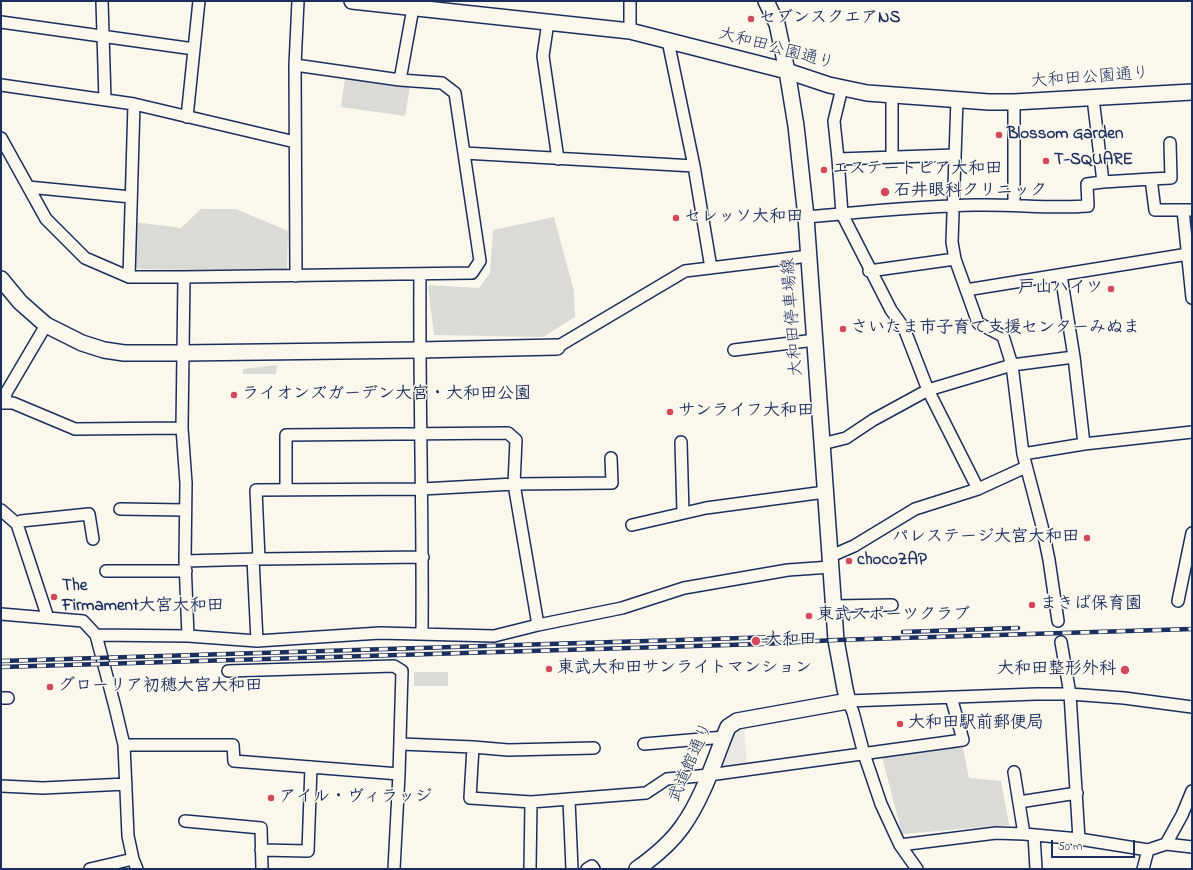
<!DOCTYPE html>
<html>
<head>
<meta charset="utf-8">
<style>
	body { margin:0 }
	#map { position:relative; width:1193px; height:870px; overflow:hidden; background:#fbf7ec; font-family:"Indie Flower",sans-serif }
	canvas { display:block }
	.frame { position:absolute; inset:0; border:2px solid #1b2f5e; pointer-events:none }
	.scale { position:absolute; left:1051px; top:840px; width:84px; height:18px; box-sizing:border-box; border:2px solid #1b2f5e; border-top:0; padding-left:5px; font-size:12px; line-height:14px; white-space:nowrap; color:#1b2f5e; -webkit-text-stroke:3px #fbf7ec; paint-order:stroke }
</style>
</head>
<body>
<div id="map">
<canvas width="1193" height="870"></canvas>
<div class="frame"></div>
<div class="scale">50 m</div>
</div>
<script>
const ctx = document.querySelector('canvas').getContext('2d');
ctx.lineJoin = 'round';
function fill(path, color) { ctx.fillStyle = color; ctx.fill(path, 'evenodd'); }
function stroke(path, color, width, dash) { ctx.strokeStyle = color; ctx.lineWidth = width; ctx.lineCap = dash ? 'butt' : 'round'; ctx.setLineDash(dash || []); ctx.stroke(path); }
function label(font, color, halo, rows, align = 'center') {
  ctx.font = font + ' "Indie Flower","Klee One",sans-serif'; ctx.lineWidth = 3; ctx.setLineDash([]); ctx.textBaseline = 'middle'; ctx.strokeStyle = halo; ctx.fillStyle = color; for (const [text, x, y, turn = 0] of rows) {
    ctx.save(); ctx.translate(x, y); ctx.rotate((+turn || 0) * Math.PI / 180); ctx.textAlign = isNaN(turn) ? turn : align; if (halo) ctx.strokeText(text, 0, 0); ctx.fillText(text, 0, 0); ctx.restore();
  }
}
const built = new Path2D(`
	M744,727L747,767L722,770L720,767L733,737L736,731Z`);
const green = new Path2D(`
	M345,77L410,87L405,116L341,107Z
	M201,209H236L288,231L287,269L186,270L142,269L133,267L135,222L181,228Z
	M554,217L574,291L575,317L543,337L434,335L428,285L479,288L490,273L493,230Z
	M277,365L276,374H243V369Z
	M414,672H448V686H414Z
	M940,747L963,748L969,778L1001,781L1009,825L902,834L882,757Z`);
const street = new Path2D(`
	M102,1L105,100
	M1,22L194,49
	M548,22L543,56L558,159
	M630,31V1
	M668,41L694,166L711,268
	M400,80L413,8
	M1,85L134,104L295,142
	M892,96V157
	M957,100L952,242L955,259L978,323L1003,336L1012,365L1023,454L1042,526L1049,560L1058,621
	M1014,102V205
	M134,104L129,277H184L472,273L480,261L455,93L442,83L400,80L295,65
	M187,117L199,1
	M1,138L46,219L85,258L129,277
	M464,153L694,166
	M955,155L838,159L842,214L891,310L904,328L928,390L978,489
	M838,159L834,121L842,88
	M1151,179L1171,178L1170,143
	M1103,182L1151,179L1155,210H1192
	M28,187L131,197
	M1183,210L1192,298
	M806,217C863,212 920,206 976,205C1014,204 1051,209 1088,206L1087,184L1103,182L1093,98
	M869,271L955,259
	M420,274C419,394 423,514 422,634
	M1061,275L1074,357L1084,444
	M296,276L295,65L298,1
	M184,277L182,428L186,483L185,561L188,636
	M966,290L1188,254
	M557,347L685,271L809,256
	M734,350L815,340
	M5,402L6,393L46,325
	M1,403H13L75,429L182,428
	M681,442L683,513
	M822,444L846,438L873,420L928,390L1012,365L1074,357
	M1023,454L1084,444L1192,432
	M286,490V435L508,433L516,440L514,484L612,483L611,458
	M120,509L185,510
	M1,510L17,524L48,618
	M17,524L21,521L89,514L93,539
	M632,525L706,508L825,492
	M831,556L854,546L915,509L978,489L1026,467
	M253,559L257,641
	M259,559L256,490L422,489L514,484L538,625
	M185,561L259,559L423,557
	M106,571H186
	M1178,601L1192,533
	M834,606L892,605
	M1,614L83,621L96,635L115,707L124,745L128,836L133,859L137,869
	M96,635L188,636L257,641L380,633L494,636L538,625L622,608L684,588L788,570L831,567
	M1061,642L1070,694L1079,839
	M228,671L394,666L402,671L399,774
	M1,698H8
	M401,744L473,747L470,798L531,802L646,793L667,779L709,775L963,740L951,697
	M644,744L724,737
	M124,745H233L234,761L399,774L394,869
	M473,747L508,750L594,748
	M1014,772L1024,834
	M1,786L43,788L126,784
	M569,800L572,869
	M1019,802L1077,793
	M185,821L261,828L262,869
	M1034,835L1036,869
	M1166,844L1192,847
	M900,845L996,833L1024,834L1079,839L1148,850L1166,844L1182,815L1192,791
	M261,850L308,851L311,767
	M90,869L133,859
	M530,869L531,802
	M587,869L592,866L594,869
	M917,869L900,845L881,804L864,754L853,712L848,701L1036,694H1070L1124,698L1192,707
	M1143,869L1148,850`);
const secondary = new Path2D(`
	M352,1L630,31L787,71L829,85L867,93L989,102H1014L1192,92
	M1,279L20,302L46,325L82,343L104,350L124,353H183L419,350L557,347
	M637,869C654,857 670,844 682,827C703,798 714,761 728,727L737,721L848,701L845,689L836,640L806,217L796,126L787,71L777,24L766,1`);
const rail = new Path2D(`
	M903,632L1018,628
	M1,661L775,637
	M1,667L761,644L836,640L1192,629`);
const markers = [
	[751,19,4,"#d1495b"],
	[999,135,4,"#d1495b"],
	[1046,161,4,"#d1495b"],
	[824,170,4,"#d1495b"],
	[885,192,5,"#d1495b"],
	[676,218,4,"#d1495b"],
	[1111,289,4,"#d1495b"],
	[843,329,4,"#d1495b"],
	[234,395,4,"#d1495b"],
	[670,412,4,"#d1495b"],
	[1087,538,4,"#d1495b"],
	[849,561,4,"#d1495b"],
	[54,597,4,"#d1495b"],
	[1032,605,4,"#d1495b"],
	[809,616,4,"#d1495b"],
	[756,641,5,"#d1495b"],
	[549,669,4,"#d1495b"],
	[1125,670,5,"#d1495b"],
	[50,687,4,"#d1495b"],
	[900,724,4,"#d1495b"],
	[271,798,4,"#d1495b"]
];
const poiNames = [
	["セブンスクエアNS",759,19],
	["Blossom Garden",1007,135],
	["T-SQUARE",1054,161],
	["エステートピア大和田",832,170],
	["石井眼科クリニック",894,192],
	["セレッソ大和田",684,218],
	["戸山ハイツ",1103,289,"right"],
	["さいたま市子育て支援センターみぬま",851,329],
	["ライオンズガーデン大宮・大和田公園",242,395],
	["サンライフ大和田",678,412],
	["パレステージ大宮大和田",1079,538,"right"],
	["chocoZAP",857,561],
	["The",62,587],
	["Firmament大宮大和田",62,607],
	["まきば保育園",1040,605],
	["東武スポーツクラブ",817,616],
	["大和田",765,641],
	["東武大和田サンライトマンション",557,669],
	["大和田整形外科",1116,670,"right"],
	["グローリア初穂大宮大和田",58,687],
	["大和田駅前郵便局",908,724],
	["アイル・ヴィラッジ",279,798]
];
const streetNames = [
	["大和田公園通り",776,50,15],
	["大和田公園通り",1090,79,-4],
	["大和田停車場線",794,317,-94],
	["武道館通り",692,763,-66]
];
fill(built, '#eae8e2');
fill(green, '#dadad7');
stroke(street, '#1b2f5e', 14);
stroke(secondary, '#1b2f5e', 18);
stroke(street, '#fbf7ec', 11);
stroke(secondary, '#fbf7ec', 15);
stroke(rail, '#1b2f5e', 4.5);
stroke(rail, '#fbf7ec', 3, [9]);
for (const [x, y, r, color] of markers) { const dot = new Path2D(); dot.arc(x, y, r, 0, 2 * Math.PI); ctx.fillStyle = color; ctx.fill(dot); stroke(dot, '#fbf7ec', 1.5); }
label('bold 17px', '#1b2f5e', '#fbf7ec', poiNames, 'left');
label('17px', '#1b2f5e', '#fbf7ec', streetNames);
</script>
</body>
</html>
